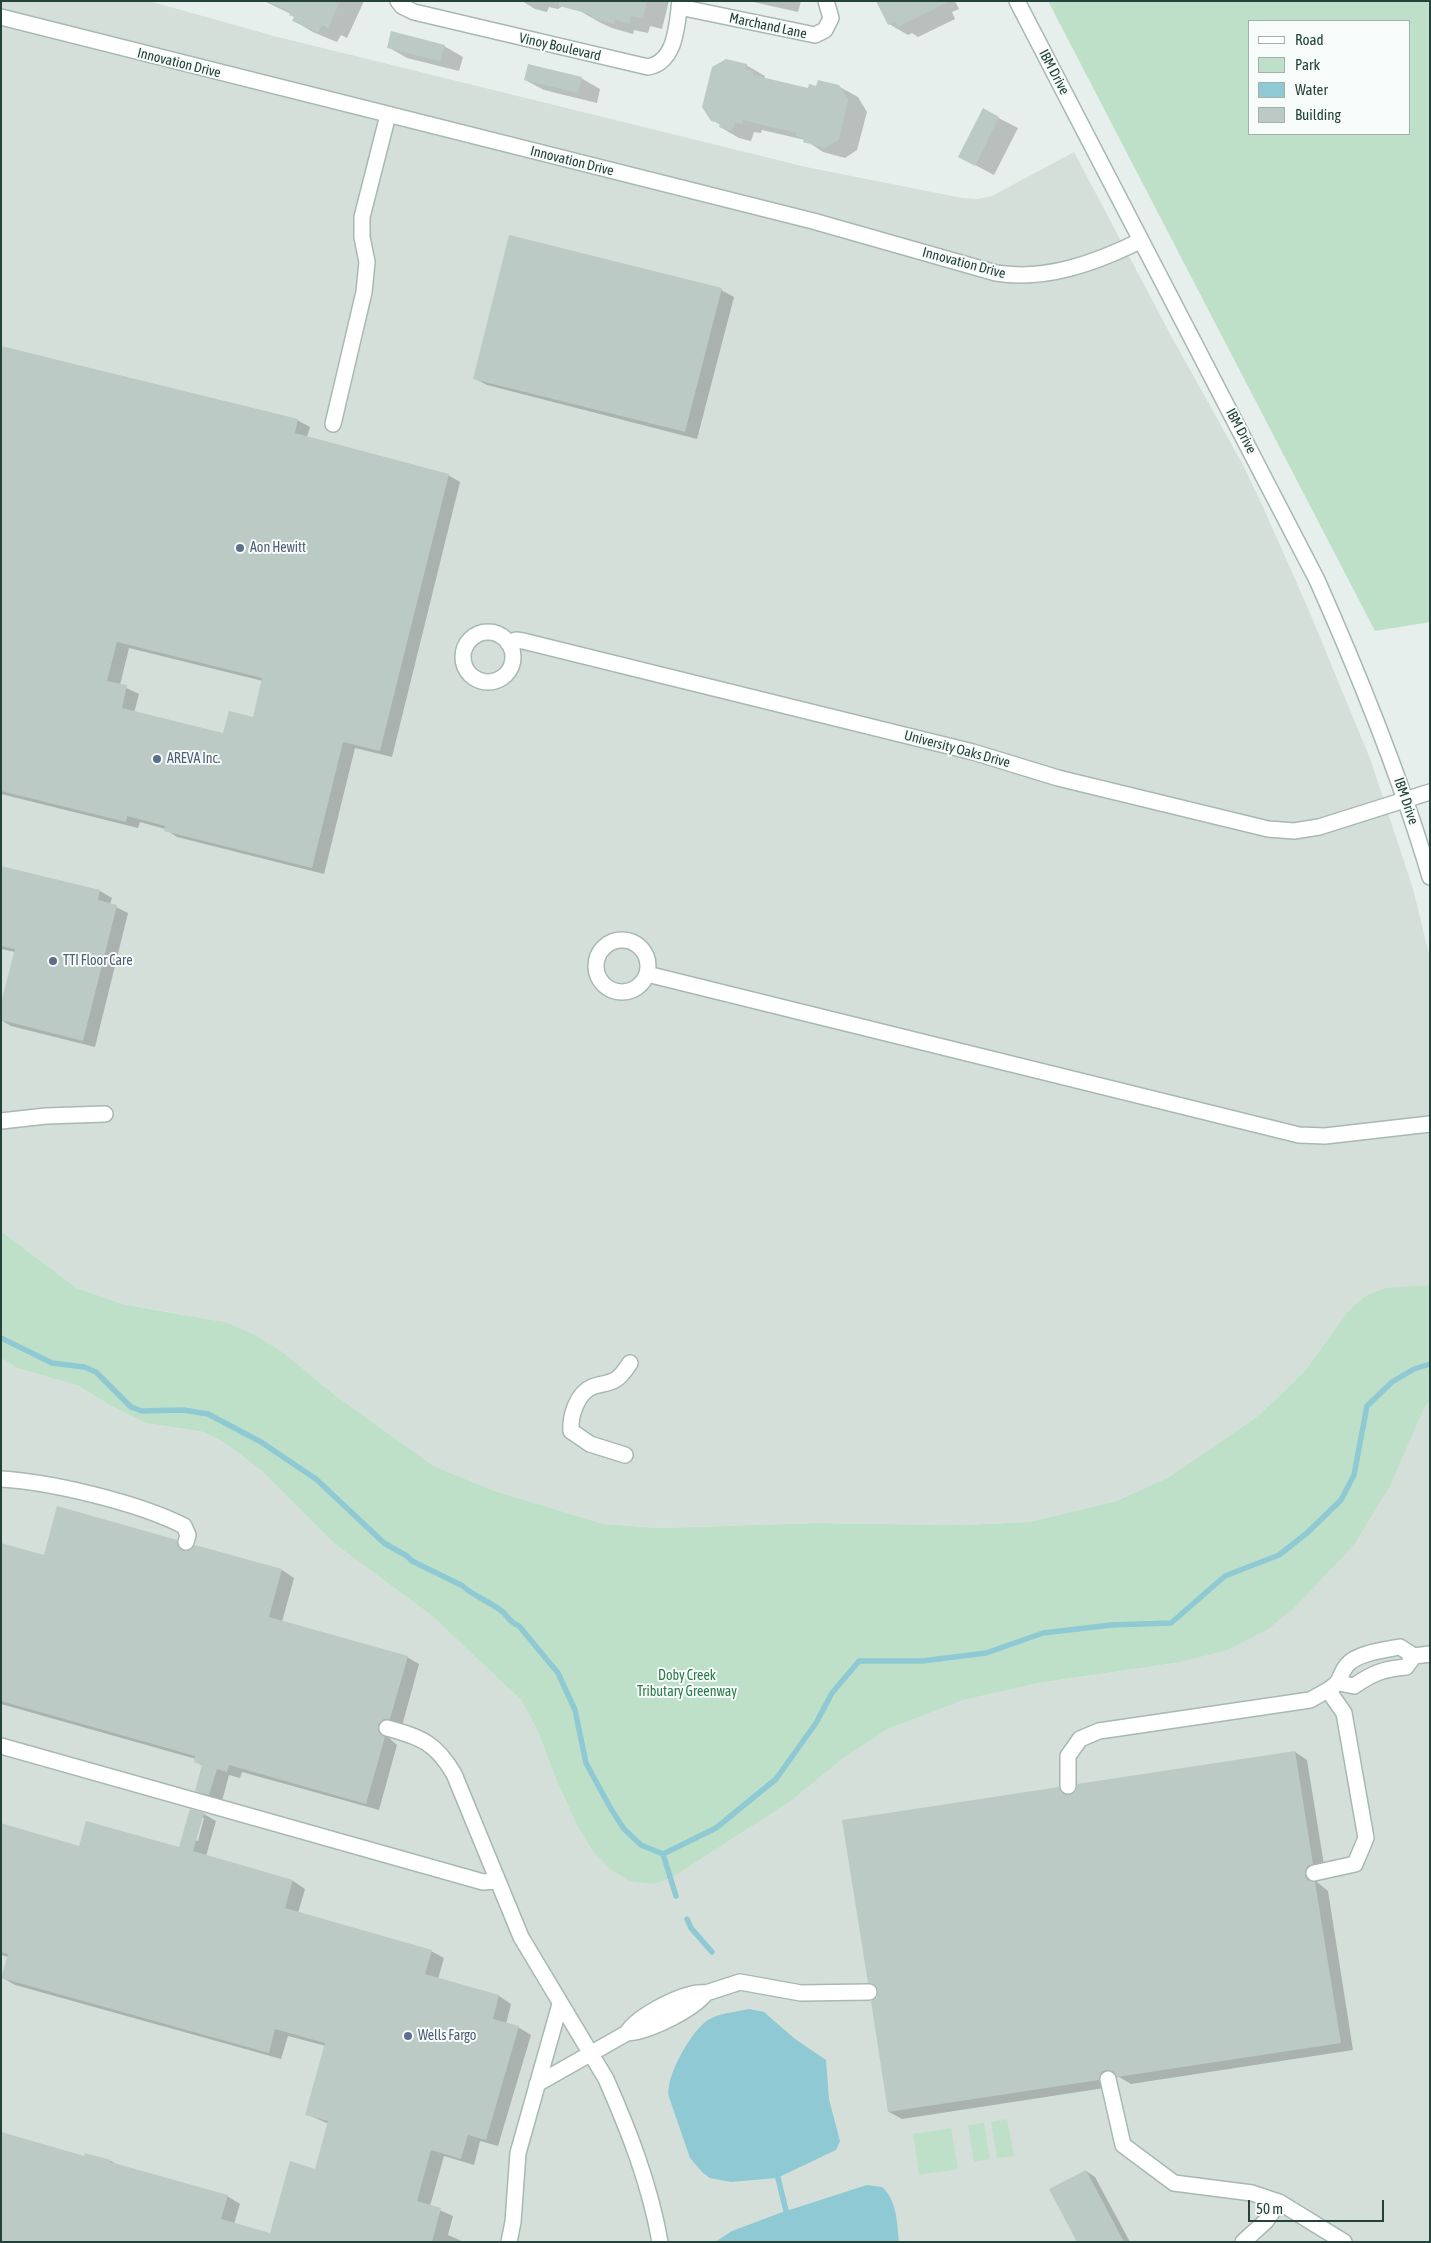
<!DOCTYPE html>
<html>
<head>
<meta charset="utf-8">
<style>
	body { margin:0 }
	#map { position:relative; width:1431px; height:2243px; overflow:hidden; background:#e6efeb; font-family:"Asap Condensed",sans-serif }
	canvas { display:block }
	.frame { position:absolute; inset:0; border:2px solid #24423a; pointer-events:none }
	.legend { position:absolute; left:1248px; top:20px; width:162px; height:115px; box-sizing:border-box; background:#f7fbf9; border:1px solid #a3b1ad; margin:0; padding:6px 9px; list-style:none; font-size:15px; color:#24423a }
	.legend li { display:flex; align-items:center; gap:10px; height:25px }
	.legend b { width:25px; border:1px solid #a3b1ad }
	.scale { position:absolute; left:1248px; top:2200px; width:136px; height:22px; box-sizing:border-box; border:2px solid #24423a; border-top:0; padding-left:6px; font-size:15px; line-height:18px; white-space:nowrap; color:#24423a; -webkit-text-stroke:4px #f7fbf9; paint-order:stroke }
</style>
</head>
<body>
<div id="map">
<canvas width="1431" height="2243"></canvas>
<div class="frame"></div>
<ul class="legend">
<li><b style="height:6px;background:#fff"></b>Road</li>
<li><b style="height:14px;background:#bfe0c8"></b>Park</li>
<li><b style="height:14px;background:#8ec9d4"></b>Water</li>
<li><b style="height:14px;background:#bbcac4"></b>Building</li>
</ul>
<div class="scale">50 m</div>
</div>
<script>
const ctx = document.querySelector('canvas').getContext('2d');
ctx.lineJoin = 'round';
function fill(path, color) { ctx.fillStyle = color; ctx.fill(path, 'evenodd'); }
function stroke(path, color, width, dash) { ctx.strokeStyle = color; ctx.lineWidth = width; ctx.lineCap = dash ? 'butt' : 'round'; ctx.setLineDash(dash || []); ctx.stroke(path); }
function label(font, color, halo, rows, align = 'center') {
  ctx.font = font + ' "Asap Condensed",sans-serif'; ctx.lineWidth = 4; ctx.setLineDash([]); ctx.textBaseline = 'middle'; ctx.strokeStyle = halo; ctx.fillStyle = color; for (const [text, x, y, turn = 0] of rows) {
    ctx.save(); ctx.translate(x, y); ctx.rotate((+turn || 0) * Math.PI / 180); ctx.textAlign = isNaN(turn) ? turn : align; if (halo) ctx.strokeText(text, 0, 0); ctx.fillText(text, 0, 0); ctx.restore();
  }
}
const built = new Path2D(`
	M1,1H149L274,36L806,167L962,198L978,199L992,196L1074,152L1169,332L1243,465L1263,507L1307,606L1371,761L1413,889L1430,958V1285L1365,1296L1348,1311L1304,1372L1258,1416L1169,1477L1116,1501L1029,1522L960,1525L815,1523L660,1528L604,1524L495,1491L434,1466L335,1395L283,1352L259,1337L185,1315L123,1304L77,1288L1,1231Z
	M1,1358L17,1368L79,1386L109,1405L145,1423L203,1432L225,1443L263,1472L335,1544L432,1616L522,1701L538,1732L557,1782L577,1825L591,1849L675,1876L791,1801L841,1760L888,1729L964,1700L1039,1683L1175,1663L1430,1401V2242H1Z`);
const green = new Path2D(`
	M1048,1H1430V622L1375,631ZM1250,21H1410V134H1250Z
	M1,1231L77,1288L123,1304L228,1323L259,1337L283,1352L335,1395L434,1466L495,1491L604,1524L660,1528L815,1523L960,1525L1029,1522L1116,1501L1169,1477L1258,1416L1304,1372L1348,1311L1365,1296L1386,1288L1430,1285V1401L1424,1408L1390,1486L1353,1546L1294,1608L1268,1629L1228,1650L1175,1663L1039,1683L964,1700L888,1729L841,1760L791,1801L675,1876L654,1884L629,1881L610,1869L591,1849L577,1825L557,1782L538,1732L522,1701L432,1616L335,1544L263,1472L225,1443L203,1432L145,1423L109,1405L79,1386L17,1368L1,1358Z
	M1007,2119L1014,2156L997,2158L991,2122Z
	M984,2123L990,2159L974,2162L968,2125Z
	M951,2128L958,2169L919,2175L913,2134Z`);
const water = new Path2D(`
	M749,2009L764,2012L795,2039L826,2060L829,2099L840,2141L836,2150L777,2178L731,2182L710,2178L703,2173L690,2158L669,2097C664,2078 692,2030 708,2020C719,2013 736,2012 749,2009Z
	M867,2185L882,2187C897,2200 897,2223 899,2242H715L732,2231L780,2213Z`);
const shadow = new Path2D(`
	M264,1H364L347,38L341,35L337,42L313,32L294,21L296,17L291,14Z
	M522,1H669L662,29L650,26L648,33L634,30L633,34L612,28L599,22L580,11L570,2L558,9L549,7L547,12L535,9Z
	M749,1H801L798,12Z
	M876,1H955L959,9L952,12L955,19L918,37L912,33L908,35L889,24Z
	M444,46L463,57L459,71L407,58L388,47Z
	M746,65L765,76L764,79L809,89L838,86L858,97L867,112L857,150L845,158L823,152L805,140L762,130L761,133L754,132L751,141L739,138L720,127L721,125L712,120Z
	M581,78L600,89L597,103L544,90L525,80Z
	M983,110L1018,128L994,175L960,157Z
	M721,290L734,297L697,439L487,385L474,378Z
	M1,347L297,420L310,427L307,437L448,475L460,482L392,757L355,748L324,874L177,837L165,829L140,822L138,828L1,794ZM129,648L263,681L254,718L224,735L134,713L139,694L120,685Z
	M1,867L100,891L112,898L110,904L128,913L95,1047L11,1026L1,1020V1008L15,952L1,949Z
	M176,1541L189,1548V1552L195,1546L282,1570L294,1578L282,1622L407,1657L419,1664L402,1726L390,1732V1739L397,1745L379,1810L242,1772L240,1778L229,1775L222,1801L209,1797L196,1790L203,1766L195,1761L196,1759L1,1704V1545L44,1557Z
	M1295,1752L1307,1760L1325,1871L1320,1873L1317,1882L1328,1891L1353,2050L1131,2084L1119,2077L1114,2079L1111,2087L902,2119L889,2112L878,1998L880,1991L877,1986L869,1982L1059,1788L1071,1795Z
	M191,1811L204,1814L216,1821L206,1856L293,1881L305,1889L298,1913L431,1951L444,1958L438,1979L499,1996L511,2004L506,2024L518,2027L531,2035L498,2146L480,2141L474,2165L444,2156L430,2206L453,2216L448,2235L464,2242H1L85,2157L86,2154L111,2161L119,2166L227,2196L240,2204L234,2224L271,2234L316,2170L329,2124L306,2114L326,2046L288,2036L281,2059L15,1985L3,1978L8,1957L1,1955V1824L80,1847L180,1849ZM202,1818H204L198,1841L195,1840Z
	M1086,2171L1095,2177L1130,2242H1079Z`);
const stream = new Path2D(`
	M1,1338L52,1363L84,1367L96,1372L131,1407L142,1411L183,1410L208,1414L261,1442L316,1479L384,1543L407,1556L412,1561L463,1586C472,1596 492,1602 504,1613C509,1619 512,1623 519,1626L558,1673L575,1710L586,1763L611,1809L624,1829L641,1845L663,1854L716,1828L776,1779L816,1723L832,1693L859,1661H922L986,1653L1043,1633L1111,1625L1171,1623L1225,1576L1279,1555L1307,1533L1341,1500L1354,1475L1367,1406L1392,1382L1414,1369L1430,1364
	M663,1854L676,1896
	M687,1919L691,1928L712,1952
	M778,2178L786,2211`);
const building = new Path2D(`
	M267,1H340L328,28L322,25L318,32L292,21L294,17L289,15L291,12Z
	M559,1H647L643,19L631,16L629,24L615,20L614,24L592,18L593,15L559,6Z
	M876,1H950L898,27L895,21L888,25Z
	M391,31L445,45L440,61L387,48Z
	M726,59L747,64L745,69L754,71L753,75L791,84L808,88L809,84L816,86L818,80L839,85L848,100L839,139L825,148L803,142L804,138L796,136V133L743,120L742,124L735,122L732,131L719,127L720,123L711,121L702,107L712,67Z
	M528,64L582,77L578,93L524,80Z
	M983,108L999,117L975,166L958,157Z
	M509,235L722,288L685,432L473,379Z
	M1,346L298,419L295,433L449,474L380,751L343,742L312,868L164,831L165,826L127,816L126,822L1,791ZM117,642L262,678L253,717L229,711L223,733L122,708L127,685L107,681Z
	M1,866L100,890L98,900L117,905L83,1041L1,1020V1003L15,949L1,946Z
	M57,1506L177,1540V1545L183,1551H189L195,1545L282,1569L269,1617L408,1656L390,1719H384L378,1725V1731L385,1737L366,1804L229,1765L227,1772L217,1769L209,1795L195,1791L202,1765L194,1762L195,1756L1,1701V1543L44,1555Z
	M1295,1751L1313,1864L1307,1866L1305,1875L1307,1880L1315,1882L1341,2043L1117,2077L1114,2072L1106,2070L1101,2072L1099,2080L888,2112L871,2001L877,1997L878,1991L874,1984L868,1983L842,1820L1059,1787L1063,1794L1068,1795L1076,1791L1077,1784Z
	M190,1809L204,1813L193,1851L293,1880L285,1908L432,1950L425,1974L499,1995L493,2019L519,2026L486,2140L468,2135L461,2159L431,2150L417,2201L441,2208L432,2242H1V2132L84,2156L85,2153L111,2160L110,2162L228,2195L221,2219L270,2233L290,2161L315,2169L328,2121L305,2115L325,2043L275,2029L269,2053L1,1978L8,1954L1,1952V1823L79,1846L86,1821L179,1847Z
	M1086,2170L1124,2242H1077L1049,2189Z`);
const minor = new Path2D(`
	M398,1L402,6L414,12L648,67C676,62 677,25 680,1
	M1017,1L1317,580C1360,677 1400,775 1430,877
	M679,7L815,35L825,30L831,18L826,1
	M1,17L813,221L996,273C1046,281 1095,263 1140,241
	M333,424L364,292L367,262L362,237V217L388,115
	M463 657a25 25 0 1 1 50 0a25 25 0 1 1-50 0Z
	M508,643L516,640L523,641L973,752L1058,778L1268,829L1294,831L1319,827L1430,792
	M596 966a26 26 0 1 1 52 0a26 26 0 1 1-52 0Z
	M647,974L1299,1135L1325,1136L1430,1124
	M1,1121L46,1116L105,1114
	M625,1455L590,1444L571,1431C570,1416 577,1393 592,1387C599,1384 608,1384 615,1380C622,1376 626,1369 630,1363
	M1,1479C52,1482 139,1503 184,1526L188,1535L186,1542
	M1339,1683L1354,1686C1373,1673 1383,1669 1406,1667L1414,1656
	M387,1728C421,1737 436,1743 454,1774L521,1937L606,2079C629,2131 650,2185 660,2242
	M1,1746L483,1882L497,1881
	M1068,1786V1756L1080,1739L1099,1731L1310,1700L1328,1690
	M1314,1873L1355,1864L1366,1838L1344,1713L1328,1690C1344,1680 1337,1677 1347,1665C1357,1653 1385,1650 1400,1647L1414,1656L1430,1654
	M706,1993L740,1982L801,1993L869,1992
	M1108,2079L1123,2145L1174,2183L1252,2193L1279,2202
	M537,2084L627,2033C648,2032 693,2010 706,1993C686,1990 637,2016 627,2033
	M509,2242L513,2222L518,2153L560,2004
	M1243,2242L1266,2221L1279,2202L1344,2242`);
const markers = [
	[240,548,5,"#5c6f8a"],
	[157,759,5,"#5c6f8a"],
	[53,961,5,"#5c6f8a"],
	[408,2036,5,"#5c6f8a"]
];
const streetNames = [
	["Marchand Lane",768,26,12],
	["Vinoy Boulevard",560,47,13],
	["Innovation Drive",179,63,14],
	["IBM Drive",1054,72,62],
	["Innovation Drive",572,161,14],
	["Innovation Drive",964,263,15],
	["IBM Drive",1241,431,62],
	["University Oaks Drive",957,749,15],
	["IBM Drive",1406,801,71]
];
const serviceNames = [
	["Aon Hewitt",250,548],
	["AREVA Inc.",167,759],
	["TTI Floor Care",63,961],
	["Wells Fargo",418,2036]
];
const parkNames = [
	["Doby Creek",687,1676],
	["Tributary Greenway",687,1692]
];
fill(built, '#d4dfda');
fill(green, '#bfe0c8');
fill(water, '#8ec9d4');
fill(shadow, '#0003');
stroke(stream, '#8ec9d4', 5.5);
fill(building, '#bbcac4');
stroke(minor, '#a8b8b2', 18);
stroke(minor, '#fff', 15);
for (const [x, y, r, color] of markers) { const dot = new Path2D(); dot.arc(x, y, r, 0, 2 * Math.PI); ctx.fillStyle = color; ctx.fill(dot); stroke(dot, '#f7fbf9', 2); }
label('14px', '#24423a', '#f7fbf9', streetNames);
label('14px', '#4e5e75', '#f7fbf9', serviceNames, 'left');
label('14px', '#2d7a4b', '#f7fbf9', parkNames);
</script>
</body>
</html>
